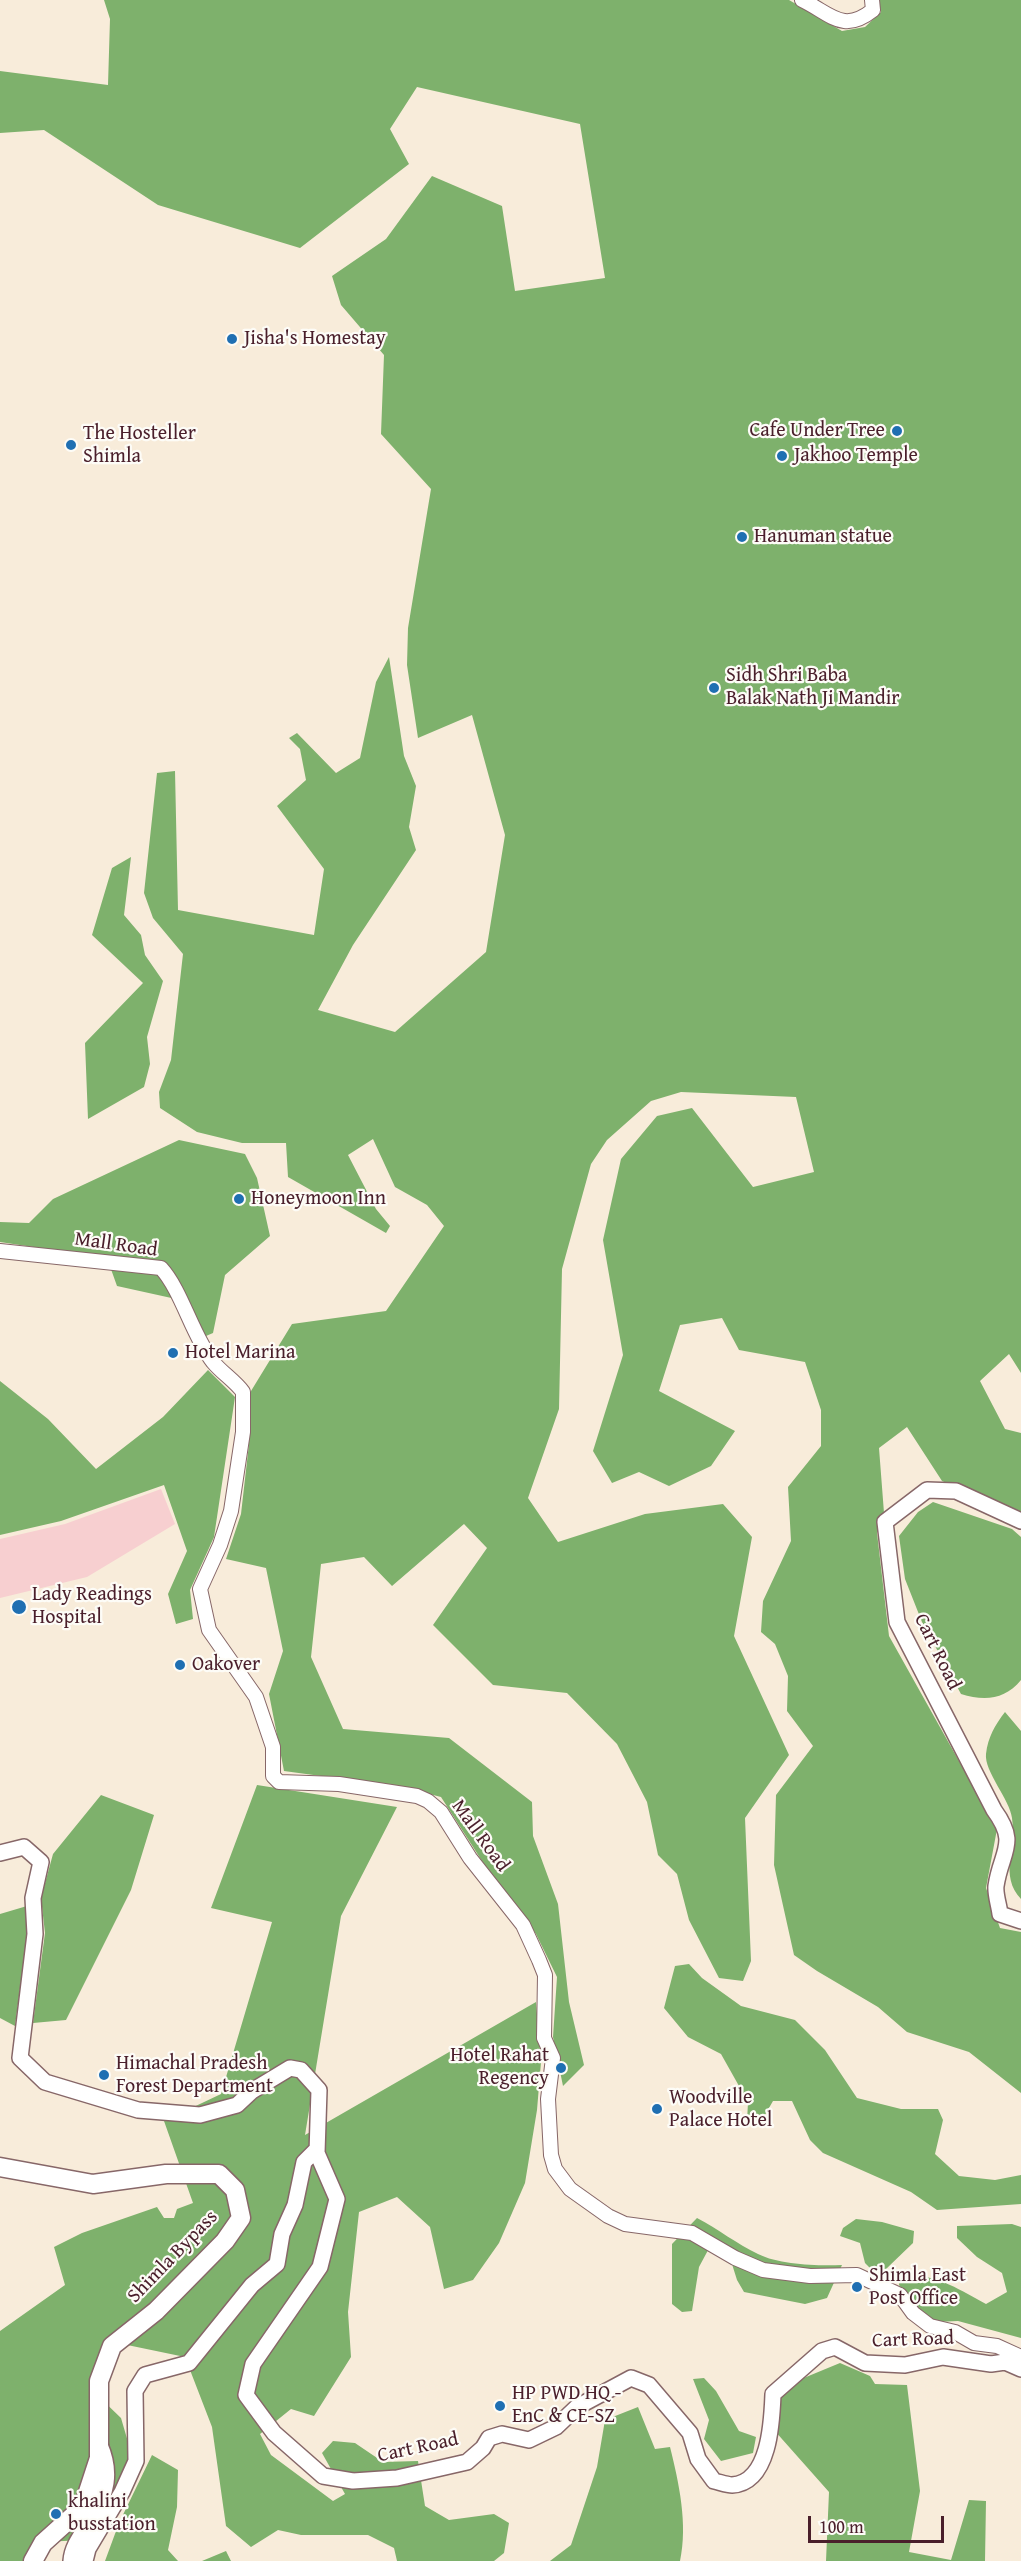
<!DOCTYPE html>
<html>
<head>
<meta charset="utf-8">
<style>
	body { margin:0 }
	#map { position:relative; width:1021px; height:2561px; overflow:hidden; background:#f8ecda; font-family:"Gentium Book Plus",serif }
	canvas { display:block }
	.scale { position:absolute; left:808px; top:2516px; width:136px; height:27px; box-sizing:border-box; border:3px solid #4a1f2b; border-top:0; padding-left:8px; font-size:18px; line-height:21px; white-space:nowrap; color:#4a1f2b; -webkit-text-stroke:4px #fdfcf7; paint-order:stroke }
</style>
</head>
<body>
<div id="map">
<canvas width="1021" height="2561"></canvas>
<div class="scale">100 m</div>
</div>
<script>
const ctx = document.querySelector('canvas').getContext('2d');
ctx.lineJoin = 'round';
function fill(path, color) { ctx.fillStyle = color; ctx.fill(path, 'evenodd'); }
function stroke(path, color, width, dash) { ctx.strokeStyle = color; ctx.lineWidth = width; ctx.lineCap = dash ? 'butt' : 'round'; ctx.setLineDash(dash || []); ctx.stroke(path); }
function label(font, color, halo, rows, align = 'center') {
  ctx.font = font + ' "Gentium Book Plus",serif'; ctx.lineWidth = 4.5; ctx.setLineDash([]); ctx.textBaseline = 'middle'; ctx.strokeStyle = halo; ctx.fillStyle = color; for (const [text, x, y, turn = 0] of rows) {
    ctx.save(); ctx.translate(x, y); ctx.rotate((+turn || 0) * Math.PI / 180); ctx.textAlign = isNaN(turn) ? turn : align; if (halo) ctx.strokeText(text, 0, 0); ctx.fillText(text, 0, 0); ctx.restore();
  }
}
const built = new Path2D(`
	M161,1489L175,1524L87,1577L0,1598V1539L65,1524Z`);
const forest = new Path2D(`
	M104,0H789L842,31L865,27L881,12L878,0H1021V1373L1009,1354L980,1381L1005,1429L1021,1433V1516L942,1481L907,1427L879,1448L884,1513L877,1533L889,1636L997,1829L986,1888L1000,1928L1021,1932V2093L969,2052L907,2032L878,2007L817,1971L794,1955L774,1865L776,1795L813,1746L787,1711L788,1676L775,1644L761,1632L763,1601L791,1541L788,1487L821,1446V1410L805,1362L739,1350L722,1318L680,1325L659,1391L735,1431L711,1466L669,1486L639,1472L612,1483L593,1451L623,1355L603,1240L621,1159L657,1116L692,1108L753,1187L814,1172L796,1097L681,1092L651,1101L607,1140L591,1164L562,1269L559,1409L528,1498L558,1542L645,1514L723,1504L752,1537L734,1636L789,1755L745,1818L751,1961L743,1981L719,1978L689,1920L677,1874L658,1855L647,1802L617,1744L567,1693L493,1685L433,1625L487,1548L464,1524L392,1586L364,1557L321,1564L311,1657L343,1729L449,1738L532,1802L533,1836L558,1904L569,2002L584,2065L563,2086L553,2037L557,1977L536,1934L491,1875L441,1797L402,1787L284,1771L269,1694L283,1651L266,1568L226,1559L241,1514L249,1444L251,1391L292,1324L386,1311L444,1226L427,1205L395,1187L373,1139L348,1155L376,1209L390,1226L386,1233L288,1177L286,1143H242L197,1132L160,1108L159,1092L171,1060L183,954L153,918L144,893L157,773L175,771L178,910L314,935L324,869L277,806L306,780L300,749L289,738L297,733L336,773L360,758L376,682L389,657L404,756L416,786L409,827L416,850L353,945L318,1010L395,1032L486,952L505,835L472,715L418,738L407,665L408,628L431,489L381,434L384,355L341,305L332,276L386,239L432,176L502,206L515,291L605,278L580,124L417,87L390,129L409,164L300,248L158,205L44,130L0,133V71L108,85L110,19Z
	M131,857L124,915L141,935L145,955L163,981L147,1037L150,1064L144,1087L88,1119L85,1043L143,983L92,935L112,868Z
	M179,1140L245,1154L257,1178L270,1236L225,1275L213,1333L206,1336L185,1301L117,1286L107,1258L0,1242V1222L29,1223L53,1199Z
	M208,1370L235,1397L214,1537L190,1590L193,1619L176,1624L168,1594L187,1551L164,1485L61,1521L0,1535V1381L48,1419L96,1469L163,1417Z
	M933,1502L1012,1529L1021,1537V1680C1005,1700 984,1701 961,1694L922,1622L905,1579L899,1536L918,1512Z
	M1005,1712L1021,1731V1899C999,1876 1016,1846 1012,1818C1010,1800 984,1771 986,1754C988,1737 995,1725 1005,1712Z
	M257,1785L397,1807L341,1916L305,2135L536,2002L541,2062L537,2110L525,2183L499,2243L473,2280L444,2289L430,2227L397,2197L359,2212L348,2312L351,2357L314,2416L291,2409L260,2434L271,2455L333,2501L345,2494L322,2453L333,2441L355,2443L383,2462L418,2461L425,2506L449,2520L494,2514L509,2523L504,2553L494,2561H397L394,2548L368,2535H301L278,2530L251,2547L226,2526L212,2427L185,2357L108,2341L93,2391L121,2418L133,2459L85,2540L42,2542L31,2561H0V2331L65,2285L54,2247L82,2233L157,2207L164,2218H174L177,2209L193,2203L164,2121L221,2094L272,1922L211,1908Z
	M101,1795L154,1815L131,1890L66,2020L33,2023L45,1933L41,1898L53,1854Z
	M27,1906V1936L15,2026L0,2018V1914Z
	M689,1964L702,1978L741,2006L795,2020L825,2050L857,2098L901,2109H938L943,2120L935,2154L959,2176L995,2180L1021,2175V2204L937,2210L911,2192L823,2153L810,2140L792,2101H773L758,2127L747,2122L748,2102L721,2054L688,2037L664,2008L675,1966Z
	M697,2218C718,2229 737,2244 758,2254C780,2265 818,2266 842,2265L827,2298L805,2304L744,2292L737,2280L726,2245L714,2239L699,2267L692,2311L682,2312L672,2304V2244Z
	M856,2219L882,2222L914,2231L913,2243L886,2269L874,2272L865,2263L860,2243L840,2236L843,2228Z
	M1012,2224L1021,2227V2338L958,2321L936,2322L918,2310L899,2285L900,2276C931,2271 959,2289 986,2304L1007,2292L1002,2273L977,2257L957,2238V2226Z
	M840,2363L870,2376L875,2384L907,2385L920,2491L909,2552L951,2560L969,2500L986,2501L985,2561H826L829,2492L774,2430L768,2402L794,2382Z
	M704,2378L716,2391L739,2431L756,2437L753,2453L721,2461L704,2439L709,2420L693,2379Z
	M638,2407L655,2449L670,2447C679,2483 688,2524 680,2561H550L571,2545L597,2467L605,2420Z
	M152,2455L178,2470L177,2507L168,2550L178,2561H105L119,2523Z
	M226,2551L231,2561H202Z`);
const tertiary = new Path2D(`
	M802,0C831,14 843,34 873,10L872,0
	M0,1251L161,1268C182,1291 192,1335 213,1362C222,1373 235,1381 243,1392V1432L231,1511L220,1545L200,1589L209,1630L256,1697L273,1747V1776L279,1782L339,1784L417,1796L428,1801L441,1812L470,1858L523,1925L539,1960L545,1975L544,2038L553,2058L548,2099L551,2155L555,2169L570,2189L608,2216L625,2224L692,2233L735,2258L763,2270L810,2276L857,2275L900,2295L913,2313L930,2326L955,2332L974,2343L997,2346L1021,2357`);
const secondary = new Path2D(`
	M1021,1521L956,1491L927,1490L885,1522L897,1622L994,1810C1019,1844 1001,1851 996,1886C995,1894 999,1905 1000,1914L1021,1921
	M0,1853L24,1847L41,1862L33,1898L35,1934L20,2058L45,2082L138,2110L200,2115L237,2105L252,2091L290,2068L301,2070L319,2090L317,2153L337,2199L320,2267L253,2364L246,2395L274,2433L323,2476L353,2481L397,2478L467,2462L483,2448L489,2438L502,2434L529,2440L556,2427L577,2407L631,2378L649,2385L690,2433L698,2459L714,2481C719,2482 727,2485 732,2485C770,2483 772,2420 773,2394L822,2351L835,2347L865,2363L905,2365L943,2357L991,2364L1005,2362L1021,2369
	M71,2561C72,2545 83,2533 91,2520C107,2494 112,2472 100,2445
	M85,2561L88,2549L122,2492L136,2461L135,2391L145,2375L189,2363L252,2285L277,2264L282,2234L295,2205L304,2162L317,2149`);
const trunk = new Path2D(`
	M0,2167L93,2184L166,2174H219L235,2190L241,2218L225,2241L156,2311L112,2346L99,2381V2458L83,2507L43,2543L33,2561`);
const markers = [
	[232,339,6,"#1f6fb2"],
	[897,431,6,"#1f6fb2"],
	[71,445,6,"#1f6fb2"],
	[782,456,6,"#1f6fb2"],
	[742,537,6,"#1f6fb2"],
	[714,688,6,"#1f6fb2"],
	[239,1199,6,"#1f6fb2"],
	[173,1353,6,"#1f6fb2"],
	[19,1607,8,"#1f6fb2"],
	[180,1665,6,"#1f6fb2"],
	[561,2068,6,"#1f6fb2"],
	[104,2075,6,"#1f6fb2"],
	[657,2109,6,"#1f6fb2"],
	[857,2287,6,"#1f6fb2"],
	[500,2406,6,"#1f6fb2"],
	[56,2514,6,"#1f6fb2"]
];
const poiNames = [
	["Jisha's Homestay",244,339],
	["Cafe Under Tree",885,431,"right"],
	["The Hosteller",83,434],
	["Shimla",83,457],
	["Jakhoo Temple",794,456],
	["Hanuman statue",754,537],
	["Sidh Shri Baba",726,676],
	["Balak Nath Ji Mandir",726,699],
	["Honeymoon Inn",251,1199],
	["Hotel Marina",185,1353],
	["Lady Readings",32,1595],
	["Hospital",32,1618],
	["Oakover",192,1665],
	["Hotel Rahat",549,2056,"right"],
	["Regency",549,2079,"right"],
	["Himachal Pradesh",116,2064],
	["Forest Department",116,2087],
	["Woodville",669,2098],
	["Palace Hotel",669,2121],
	["Shimla East",869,2276],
	["Post Office",869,2299],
	["HP PWD HQ -",512,2394],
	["EnC & CE-SZ",512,2417],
	["khalini",68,2502],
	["busstation",68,2525]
];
const streetNames = [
	["Mall Road",116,1245,8],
	["Cart Road",937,1652,64],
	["Mall Road",480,1836,54],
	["Shimla Bypass",173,2257,-46],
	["Cart Road",913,2340,-2],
	["Cart Road",418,2448,-12]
];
fill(built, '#f7cfd0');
fill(forest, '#7eb16c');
stroke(tertiary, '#876768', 16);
stroke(secondary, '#876768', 18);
stroke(trunk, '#876768', 21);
stroke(tertiary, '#fff', 14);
stroke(secondary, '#fff', 15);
stroke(trunk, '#fff', 18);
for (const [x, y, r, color] of markers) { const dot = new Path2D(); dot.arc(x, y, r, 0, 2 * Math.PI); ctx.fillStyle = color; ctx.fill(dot); stroke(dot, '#fdfcf7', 2); }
label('20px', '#4a1f2b', '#fdfcf7', poiNames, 'left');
label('20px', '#4a1f2b', '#fdfcf7', streetNames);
</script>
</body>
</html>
